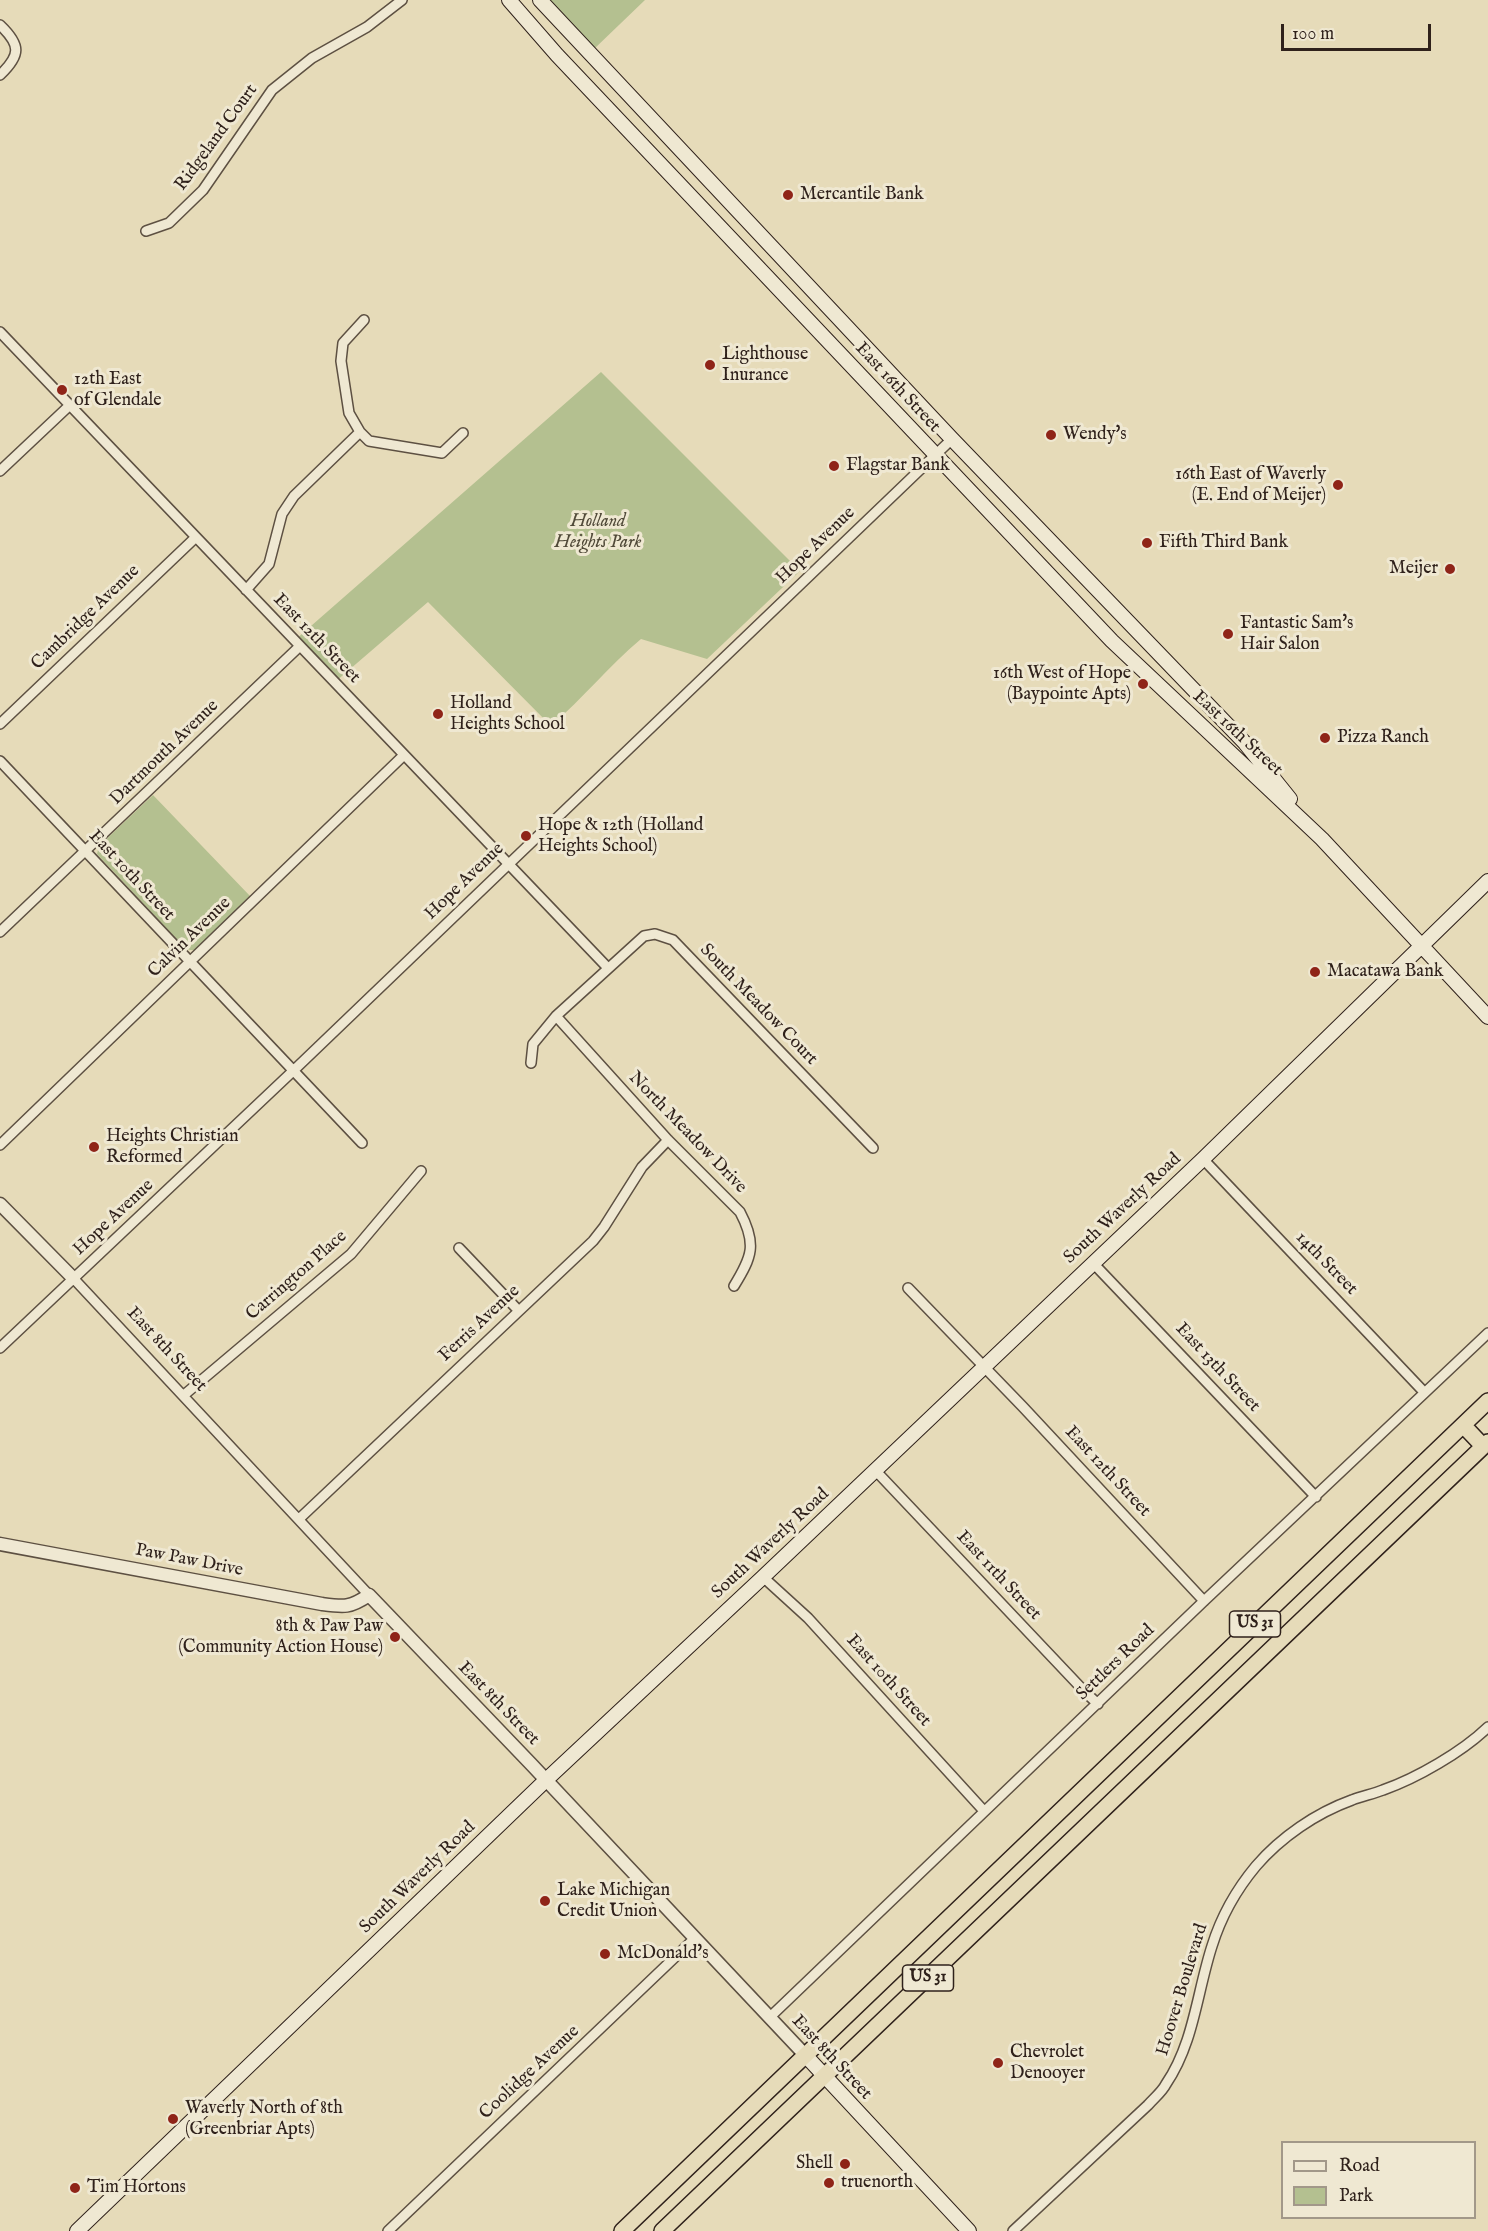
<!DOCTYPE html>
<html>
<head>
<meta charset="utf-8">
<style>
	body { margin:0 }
	#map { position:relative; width:1488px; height:2231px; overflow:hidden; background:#e6dbb9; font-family:"IM FELL English",serif }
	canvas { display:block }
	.legend { position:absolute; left:1281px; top:2141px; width:195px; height:78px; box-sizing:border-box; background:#efe8d2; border:2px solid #a29889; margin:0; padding:8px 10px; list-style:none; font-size:18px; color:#2f211b }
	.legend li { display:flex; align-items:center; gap:12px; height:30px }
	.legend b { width:30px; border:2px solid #a29889 }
	.scale { position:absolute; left:1281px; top:24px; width:150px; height:27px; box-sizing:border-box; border:3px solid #2f211b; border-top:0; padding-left:8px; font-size:18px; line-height:21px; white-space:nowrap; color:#2f211b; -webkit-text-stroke:4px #efe8d2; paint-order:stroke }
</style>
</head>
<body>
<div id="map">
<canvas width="1488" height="2231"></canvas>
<ul class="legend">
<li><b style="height:8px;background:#efe8d2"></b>Road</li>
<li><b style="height:16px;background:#b4c090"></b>Park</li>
</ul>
<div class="scale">100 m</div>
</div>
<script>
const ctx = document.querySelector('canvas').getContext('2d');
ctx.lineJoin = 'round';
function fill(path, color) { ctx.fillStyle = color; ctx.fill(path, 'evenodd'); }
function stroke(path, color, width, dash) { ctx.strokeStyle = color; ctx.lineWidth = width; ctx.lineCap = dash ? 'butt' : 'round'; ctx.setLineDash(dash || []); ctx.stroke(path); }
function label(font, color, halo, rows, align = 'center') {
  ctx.font = font + ' "IM FELL English",serif'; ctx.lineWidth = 6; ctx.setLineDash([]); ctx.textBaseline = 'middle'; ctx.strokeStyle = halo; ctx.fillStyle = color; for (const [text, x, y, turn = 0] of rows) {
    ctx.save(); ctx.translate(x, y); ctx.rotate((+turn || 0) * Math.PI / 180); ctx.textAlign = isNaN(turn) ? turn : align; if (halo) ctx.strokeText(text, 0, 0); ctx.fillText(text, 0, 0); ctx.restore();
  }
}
const green = new Path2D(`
	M549,0H645L594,49Z
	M601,372L800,571L707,659L641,639C609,666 583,698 551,726L428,602L335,682L295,640Z
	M153,795L250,896L195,950H190L185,948L97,854L99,846Z`);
const minor = new Path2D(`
	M0,25C21,45 21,55 0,75
	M146,231L169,223L203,190L272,90L312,58L367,27L402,0
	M364,320L343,343L341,361L349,413L360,432L369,441L442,453L463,433
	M0,332L608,968
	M0,471L70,405
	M246,590L269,564L282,514L294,496L360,432
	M0,724L196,537
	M0,761L362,1143
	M0,932L300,646
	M556,1016L668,1140L740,1212C757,1244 752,1257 734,1286
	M531,1063L533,1044L556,1016L644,936L655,934L673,940L873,1148
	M0,1145L404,755
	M1203,1159L1424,1392
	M459,1248L518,1310
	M1093,1263L1316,1497
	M74,1279L369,1595
	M908,1288L1023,1407L1204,1601
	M0,1348L293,1071L952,439
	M184,1395L351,1254L421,1171
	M875,1470L1085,1692L1098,1704
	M299,1519L593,1241L604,1227L642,1167L668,1140
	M763,1577L808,1618L984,1811
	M769,2018L1204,1601L1488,1333
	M388,2231L694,1939
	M1013,2231L1148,2105C1154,2098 1162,2092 1166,2084C1194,2043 1197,1992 1212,1946C1221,1917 1236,1890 1256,1866C1281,1837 1316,1813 1352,1800C1362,1796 1373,1794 1383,1790C1417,1778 1462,1752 1488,1727`);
const tertiary = new Path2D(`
	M0,1204L74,1279
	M0,1544L322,1604C344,1607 350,1608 369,1595L531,1764L806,2056`);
const secondary = new Path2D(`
	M509,0L557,55L1112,641L1322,839L1488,1017
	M540,0L952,439L1245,743L1290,799
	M806,2056L969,2231
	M77,2231L546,1780L763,1577L1203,1159L1488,881`);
const trunk = new Path2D(`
	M1463,1425L1483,1446
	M622,2231L1488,1401
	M662,2231L1488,1442`);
const markers = [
	[788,195,6,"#8f2418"],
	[710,365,6,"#8f2418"],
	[62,390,6,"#8f2418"],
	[1051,435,6,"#8f2418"],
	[834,466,6,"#8f2418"],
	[1338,485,6,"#8f2418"],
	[1147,543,6,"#8f2418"],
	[1450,569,6,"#8f2418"],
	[1228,634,6,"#8f2418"],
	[1143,684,6,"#8f2418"],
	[438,714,6,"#8f2418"],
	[1325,738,6,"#8f2418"],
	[526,836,6,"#8f2418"],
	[1315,972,6,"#8f2418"],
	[94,1147,6,"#8f2418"],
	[395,1637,6,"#8f2418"],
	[545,1901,6,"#8f2418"],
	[605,1954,6,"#8f2418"],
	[998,2063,6,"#8f2418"],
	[173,2119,6,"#8f2418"],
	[845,2164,6,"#8f2418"],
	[829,2183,6,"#8f2418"],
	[75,2188,6,"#8f2418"]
];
const shields = [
	[1255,1624,51],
	[928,1978,51]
];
const shieldNames = [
	["US 31",1255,1624],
	["US 31",928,1978]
];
const streetNames = [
	["Ridgeland Court",217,138,-54],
	["East 16th Street",897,388,47],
	["Hope Avenue",816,546,-44],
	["Cambridge Avenue",86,618,-44],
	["East 12th Street",316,639,46],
	["East 16th Street",1237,734,43],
	["Dartmouth Avenue",165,753,-44],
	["East 10th Street",131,876,47],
	["Hope Avenue",465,882,-44],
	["Calvin Avenue",190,938,-44],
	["South Meadow Court",758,1005,46],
	["North Meadow Drive",687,1133,46],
	["South Waverly Road",1123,1209,-43],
	["Hope Avenue",114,1218,-43],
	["14th Street",1326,1264,46],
	["Carrington Place",297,1276,-41],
	["Ferris Avenue",480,1324,-43],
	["East 8th Street",166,1350,47],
	["East 13th Street",1217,1368,47],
	["East 12th Street",1107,1472,47],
	["South Waverly Road",771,1544,-43],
	["Paw Paw Drive",189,1561,11],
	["East 11th Street",998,1576,47],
	["Settlers Road",1116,1663,-44],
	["East 10th Street",888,1681,48],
	["East 8th Street",498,1704,46],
	["South Waverly Road",418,1878,-44],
	["Hoover Boulevard",1183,1990,-73],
	["East 8th Street",831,2058,47],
	["Coolidge Avenue",530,2073,-43]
];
const poiNames = [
	["Mercantile Bank",800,195],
	["Lighthouse",722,355],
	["Inurance",722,376],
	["12th East",74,380],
	["of Glendale",74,401],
	["Wendy's",1063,435],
	["Flagstar Bank",846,466],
	["16th East of Waverly",1326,475,"right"],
	["(E. End of Meijer)",1326,496,"right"],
	["Fifth Third Bank",1159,543],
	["Meijer",1438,569,"right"],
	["Fantastic Sam's",1240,624],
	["Hair Salon",1240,645],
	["16th West of Hope",1131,674,"right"],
	["(Baypointe Apts)",1131,695,"right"],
	["Holland",450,704],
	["Heights School",450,725],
	["Pizza Ranch",1337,738],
	["Hope & 12th (Holland",538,826],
	["Heights School)",538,847],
	["Macatawa Bank",1327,972],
	["Heights Christian",106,1137],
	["Reformed",106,1158],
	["8th & Paw Paw",383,1627,"right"],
	["(Community Action House)",383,1648,"right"],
	["Lake Michigan",557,1891],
	["Credit Union",557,1912],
	["McDonald's",617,1954],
	["Chevrolet",1010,2053],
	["Denooyer",1010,2074],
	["Waverly North of 8th",185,2109],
	["(Greenbriar Apts)",185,2130],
	["Shell",833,2164,"right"],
	["truenorth",841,2183],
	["Tim Hortons",87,2188]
];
const parkNames = [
	["Holland",598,522],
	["Heights Park",598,543]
];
fill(green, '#b4c090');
stroke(minor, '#5d5042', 12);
stroke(tertiary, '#5d5042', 15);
stroke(secondary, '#2f211b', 16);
stroke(trunk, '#2f211b', 18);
stroke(minor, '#efe8d2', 9);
stroke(tertiary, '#efe8d2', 12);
stroke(secondary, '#efe8d2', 14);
stroke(trunk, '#e6dbb9', 15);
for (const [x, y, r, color] of markers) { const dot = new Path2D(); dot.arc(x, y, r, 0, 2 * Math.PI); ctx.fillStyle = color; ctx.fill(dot); stroke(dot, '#efe8d2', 2); }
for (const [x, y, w] of shields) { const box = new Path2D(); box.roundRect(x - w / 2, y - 13, w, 26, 4.5); ctx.fillStyle = '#efe8d2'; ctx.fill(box); stroke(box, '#2f211b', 1.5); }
label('bold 16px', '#2f211b', null, shieldNames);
label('18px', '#2f211b', '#efe8d2', streetNames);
label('18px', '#2f211b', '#efe8d2', poiNames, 'left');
label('italic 18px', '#504938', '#efe8d2', parkNames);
</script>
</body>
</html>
